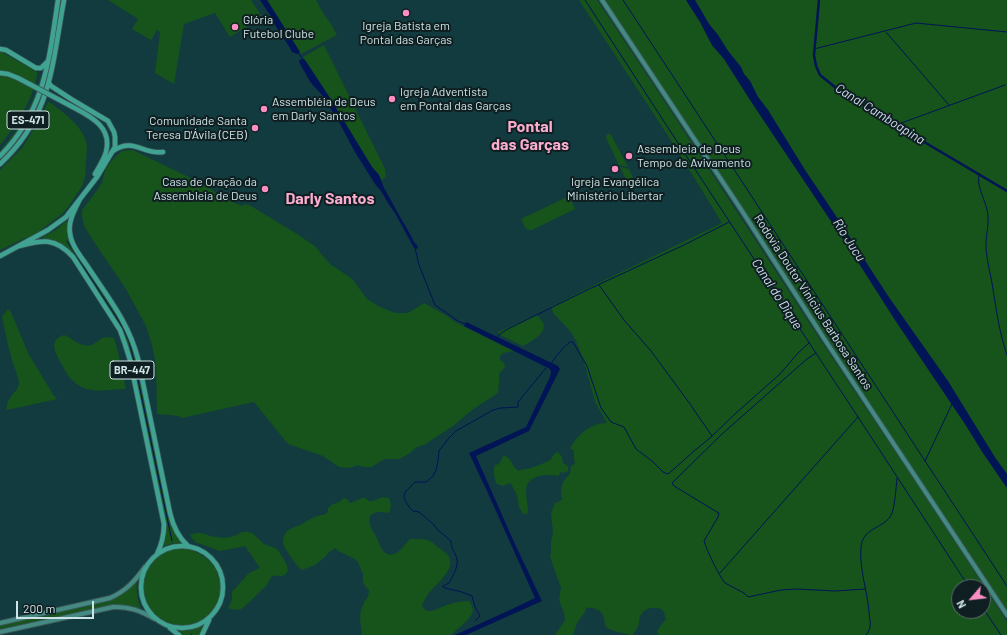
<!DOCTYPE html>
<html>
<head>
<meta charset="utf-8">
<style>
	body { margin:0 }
	#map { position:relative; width:1007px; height:635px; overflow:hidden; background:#123b3f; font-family:Barlow,sans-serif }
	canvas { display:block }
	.north { position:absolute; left:951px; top:579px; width:40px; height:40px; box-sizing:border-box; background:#0f1f21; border:1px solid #5b6d6f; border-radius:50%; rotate:242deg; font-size:11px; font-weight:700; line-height:16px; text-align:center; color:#cee3e5 }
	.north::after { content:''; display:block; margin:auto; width:14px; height:18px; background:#fb8fc4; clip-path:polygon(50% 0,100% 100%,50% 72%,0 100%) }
	.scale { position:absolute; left:16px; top:601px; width:78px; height:18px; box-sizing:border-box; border:2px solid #cee3e5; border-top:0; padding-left:5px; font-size:12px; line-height:14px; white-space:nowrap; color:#cee3e5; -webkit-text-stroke:3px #0f1f21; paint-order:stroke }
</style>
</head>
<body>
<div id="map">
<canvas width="1007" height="635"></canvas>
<div class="north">N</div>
<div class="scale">200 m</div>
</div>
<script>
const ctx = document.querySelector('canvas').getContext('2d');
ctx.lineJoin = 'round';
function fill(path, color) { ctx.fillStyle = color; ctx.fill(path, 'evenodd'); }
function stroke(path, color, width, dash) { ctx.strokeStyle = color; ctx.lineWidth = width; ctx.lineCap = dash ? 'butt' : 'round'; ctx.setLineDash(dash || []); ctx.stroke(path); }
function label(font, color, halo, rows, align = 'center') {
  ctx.font = font + ' Barlow,sans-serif'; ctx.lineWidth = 4; ctx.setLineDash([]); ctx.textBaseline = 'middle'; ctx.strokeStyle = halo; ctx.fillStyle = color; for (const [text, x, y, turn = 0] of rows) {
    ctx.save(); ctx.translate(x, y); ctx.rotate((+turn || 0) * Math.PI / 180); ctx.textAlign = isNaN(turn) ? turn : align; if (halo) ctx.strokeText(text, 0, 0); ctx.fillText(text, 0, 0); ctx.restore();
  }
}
const green = new Path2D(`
	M59,0H62L48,79L46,76Z
	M108,0H251L262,17L230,37L215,13L184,24L174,84L155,73L160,32L157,30L151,40L132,29L138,19Z
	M267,0H316L323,13L331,24L337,35L301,54Z
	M579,0H597C673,113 747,227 821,341C883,434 946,527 1007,622V635H659L657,631L659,628L666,619C664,613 664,608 656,608C648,607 641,611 639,620C639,623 639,623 638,626C637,629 634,632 633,635C629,635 608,630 606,627C604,624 605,620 604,617C601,609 593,607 586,608L585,612L577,623L573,635H555L565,620L564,612L561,606L559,598L561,588L550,557L551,553V542L553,532L551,513L555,503L562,500C560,488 561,482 570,474L571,466L575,464L574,459V450H572L570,448C578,434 591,423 607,423L595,402L585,365L576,341L571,332L554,314L551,307L580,292L722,223L674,145ZM959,587H983V611H959Z
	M602,0H686L700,22L712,45L724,59L752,103L853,254L895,320L965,424L983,453L1007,488V614Z
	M695,0H1007V474L996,459L947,381L888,296L840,222L805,170L768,110L758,97L750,81L744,74L741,67L728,51L718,35L709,24Z
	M324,45L385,169L386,177L382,180L379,175L372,167L330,98L303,57Z
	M0,51L37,72V74C33,100 17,124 0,145Z
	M41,76C42,82 39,88 37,94C29,118 16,134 0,153V151C20,128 33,106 41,76Z
	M43,97L31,123L16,145L0,162V159C17,142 29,122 40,100Z
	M48,102H49C64,113 85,127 87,147L85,177L82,186L69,206L62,214L38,232L31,236L23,239L0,250V170L22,148L34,129Z
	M607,134H609L611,135L628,167L619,165L606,138Z
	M133,150L145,156L201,183L228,200L242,206L245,204L251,206L297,234L316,247L321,254L330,264L348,276L353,280L367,299L380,307L395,313H408L424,303L447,316L455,322L514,351L503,353L500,356V360L504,363L505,367L499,374V383L498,393L472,410L453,426L424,445L417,447L410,453L403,457L399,459H385L371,467H363L358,465L350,468L339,467L323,456L288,444L254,402L182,418L179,416L157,414L156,364L152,345L146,326L126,289L90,236L84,225L82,216V210L98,189L102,182L106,168L114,158L122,151Z
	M620,167L629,169L633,178L632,182L630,183L627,182Z
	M569,196L575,209L532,230C525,231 524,224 521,219Z
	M65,222H68V237L122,322L134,352L169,518L174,531L181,542V543H173L164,546L163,545L166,533L132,360L124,336L71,253L43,240V237L56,230Z
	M8,309L11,312L28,353L54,396L57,399L7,410C5,397 19,392 19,383C18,374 13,365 11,356C7,343 5,330 2,317Z
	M537,315C539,318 542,320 543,323C548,333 530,342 523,346L500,335L498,332Z
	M64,335C71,337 76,344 84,345C95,348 98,337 107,337C109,337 111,338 114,338L117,348L126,389C111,389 93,394 80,386C70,381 66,372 61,363C55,352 48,340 64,335Z
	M558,452L562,457L563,463L568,466V471L564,473L560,472L559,476C547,474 527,474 526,491C526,498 528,506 528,513L526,514H523L519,507L517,495L511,484L510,483L503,486L497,484C494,479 493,470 495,465C500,465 501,460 503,456C512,456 510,466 519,471L521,470L531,468L549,461L551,459L555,453Z
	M383,497L389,498L391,505L390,511L388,513C380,512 378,510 370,516C370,519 369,522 370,525C371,529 374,533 376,536C379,543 383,558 394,554C399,553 406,543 410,539C418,539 425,538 432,542C434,544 436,546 439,548C465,562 440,580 428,594C426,597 424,601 422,605C426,618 441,606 450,604C456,602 462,601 469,601C471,604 473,607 473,610C472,619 457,629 451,635H362C361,625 358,614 363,605C366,597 368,601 369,590L366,587L363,582V574L358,562L353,558L338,551L336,548L329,552L326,556L315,565L302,570C297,566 294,562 291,557C284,547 279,541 288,530L302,524L314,517L326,514L328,512V508L331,505L339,502L344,498L347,499L350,503H351L362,498H365L369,501H373Z
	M242,532H248L252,533L264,544L275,548L278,550L286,563L288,571C282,579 280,575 272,576L266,586L244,607C239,611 234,610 228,608L232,600V592L249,573L260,568L245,546L220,551L195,542L190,535C202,530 206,536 216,537C224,539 235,537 242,532Z
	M173,546C182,545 188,548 196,552C202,555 208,559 213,565C230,587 216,622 188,626C162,631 138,605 144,579C146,572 150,566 154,561C160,554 164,549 173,546Z
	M137,580C136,591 137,601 142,611L126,605H113L0,629V624L105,602C118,598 128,591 137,580Z
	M201,626L203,627L200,635H182L179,631L191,630Z`);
const water = new Path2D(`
	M260,0H267L300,52L297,54L292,52L290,48L275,25L272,18Z
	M686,0H695L709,24L718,35L728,51L741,67L744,74L750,81L758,97L768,110L805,170L840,222L888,296L948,381L996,459L1007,474V488L983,453L965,424L895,320L853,254L752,103L724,59L712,45L700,22Z
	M303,59L305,60L307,63L330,98L372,167L379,175L384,188L414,242L417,245L418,248L416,249L414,248L395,213L388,203L381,191L375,184L355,152L339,122L322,95L311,83L300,64L299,60Z
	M466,322L558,366L560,369L529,431L476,456L514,542L542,601L466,635H455L512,609L535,598L487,491L469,453L526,427L550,377L551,372L550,369L464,326Z`);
const stream = new Path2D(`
	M585,0L704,183L858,417L969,587
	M623,0L1007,586
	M886,32L949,105
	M814,49L916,23L1007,32
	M298,52L303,60
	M896,125L1005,85
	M979,174C976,189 987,201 988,216C989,227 985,238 986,249C987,261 990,272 992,283C996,308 999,332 1007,355
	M404,224L412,239
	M67,241L120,323L129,341L134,361L172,541
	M415,248L419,265L435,305L458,321L465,324
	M599,285L624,320L651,351L690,404L712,436
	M497,338L500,334L506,330L585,291L686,244L729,222
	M816,353L807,359L791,373L722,434L672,483L674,486L717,512L719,513L718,517L704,541C707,551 719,576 725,583L744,593L748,597L781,590L797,589L835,591L865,589
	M551,364C556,356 563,347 570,342H573L587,366L601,408L611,422L624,427L636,449L652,461L663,472L668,474L675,468L694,451L710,438L736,413L780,374L798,353L809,343
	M925,461L952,404
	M720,573L858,417
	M983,608L1001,635
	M475,621L480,616L475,607L472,596L462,592L445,588L443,587V586L449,583C452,577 459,566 457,559C455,551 451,550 451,541L439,531L433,524L419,512L413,511L409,507L404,498V496L406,491L415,482H426L433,476L436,470L438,461L439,451L448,439L456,431L493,410L501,408L518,407V402L546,368
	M191,634L192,635
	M866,635C868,632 870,630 870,627C871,622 869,616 869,611C867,590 859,568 861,547C863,528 881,529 890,517C895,511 896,486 897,478`);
const canal = new Path2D(`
	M819,0L814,55L816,66L820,75L841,92L859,101L892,123L1007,191`);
const secondary = new Path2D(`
	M602,0L742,211L825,340L1007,615
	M0,623L110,598C126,591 135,581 145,567
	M0,632L113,607C129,606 141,611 155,619`);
const primary = new Path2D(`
	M0,49L6,50L36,68H41L48,61
	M0,73L8,74L18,78
	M69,105C87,115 113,125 106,152C104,159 99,167 95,174
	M113,151C134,137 143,155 163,152
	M0,156C45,111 49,60 58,0
	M0,164C52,116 52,64 64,0
	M79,201C74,211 68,222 70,233C71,246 83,259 90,270C110,300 129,324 138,359L170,513C173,526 178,537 188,546
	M19,246C43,240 55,237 73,257L120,330L125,344L130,360L164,524C164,536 162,544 157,554
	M0,256L48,230L66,217L97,177L115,147V137L114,132L108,121L71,99L51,86L49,83
	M141 587a41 41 0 1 1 82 0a41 41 0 1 1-82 0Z
	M170,628L179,635
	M202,635L209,620`);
const primaryBridge = new Path2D(`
	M18,78L69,105`);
const markers = [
	[406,13,4,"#fb8fc4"],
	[235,27,4,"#fb8fc4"],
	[392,99,4,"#fb8fc4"],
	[264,109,4,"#fb8fc4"],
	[255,128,4,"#fb8fc4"],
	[629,156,4,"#fb8fc4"],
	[615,169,4,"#fb8fc4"],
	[265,189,4,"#fb8fc4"]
];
const shields = [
	[28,120,42],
	[132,370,44]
];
const shieldNames = [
	["ES-471",28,120],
	["BR-447",132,370]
];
const poiNames = [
	["Glória",243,20],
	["Futebol Clube",243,34],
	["Igreja Batista em",406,26,"center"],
	["Pontal das Garças",406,40,"center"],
	["Igreja Adventista",400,92],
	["em Pontal das Garças",400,106],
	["Assembléia de Deus",272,102],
	["em Darly Santos",272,116],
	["Comunidade Santa",247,121,"right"],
	["Teresa D'Ávila (CEB)",247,135,"right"],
	["Assembleia de Deus",637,149],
	["Tempo de Avivamento",637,163],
	["Casa de Oração da",257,182,"right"],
	["Assembleia de Deus",257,196,"right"],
	["Igreja Evangélica",615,182,"center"],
	["Ministério Libertar",615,196,"center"]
];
const streetNames = [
	["Rodovia Doutor Vinícius Barbosa Santos",813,302,57]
];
const waterNames = [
	["Canal Camboapina",880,114,32],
	["Rio Jucu",849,240,57],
	["Canal do Dique",777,294,57]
];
const districtNames = [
	["Pontal",530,127],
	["das Garças",530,145],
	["Darly Santos",330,199]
];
fill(green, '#16541b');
fill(water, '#001456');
stroke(stream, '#001456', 1);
stroke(canal, '#001456', 2.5);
stroke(secondary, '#3b575a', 6);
stroke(primary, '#3b575a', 6);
stroke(secondary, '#448982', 4);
stroke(primary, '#40a290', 4.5);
stroke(primaryBridge, '#3b575a', 6, []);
stroke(primaryBridge, '#40a290', 4.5);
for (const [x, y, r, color] of markers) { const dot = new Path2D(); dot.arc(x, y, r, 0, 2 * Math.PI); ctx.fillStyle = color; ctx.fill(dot); stroke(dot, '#0f1f21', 1.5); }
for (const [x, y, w] of shields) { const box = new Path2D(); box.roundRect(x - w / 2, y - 9, w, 18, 3); ctx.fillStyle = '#0f1f21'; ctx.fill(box); stroke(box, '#cee3e5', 1); }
label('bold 11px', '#cee3e5', null, shieldNames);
label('12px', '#cee3e5', '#0f1f21', poiNames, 'left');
label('12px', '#cee3e5', '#0f1f21', streetNames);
label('italic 13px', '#d1ddf1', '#0f1f21', waterNames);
label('bold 16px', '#faadd0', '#0f1f21', districtNames);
</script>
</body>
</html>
